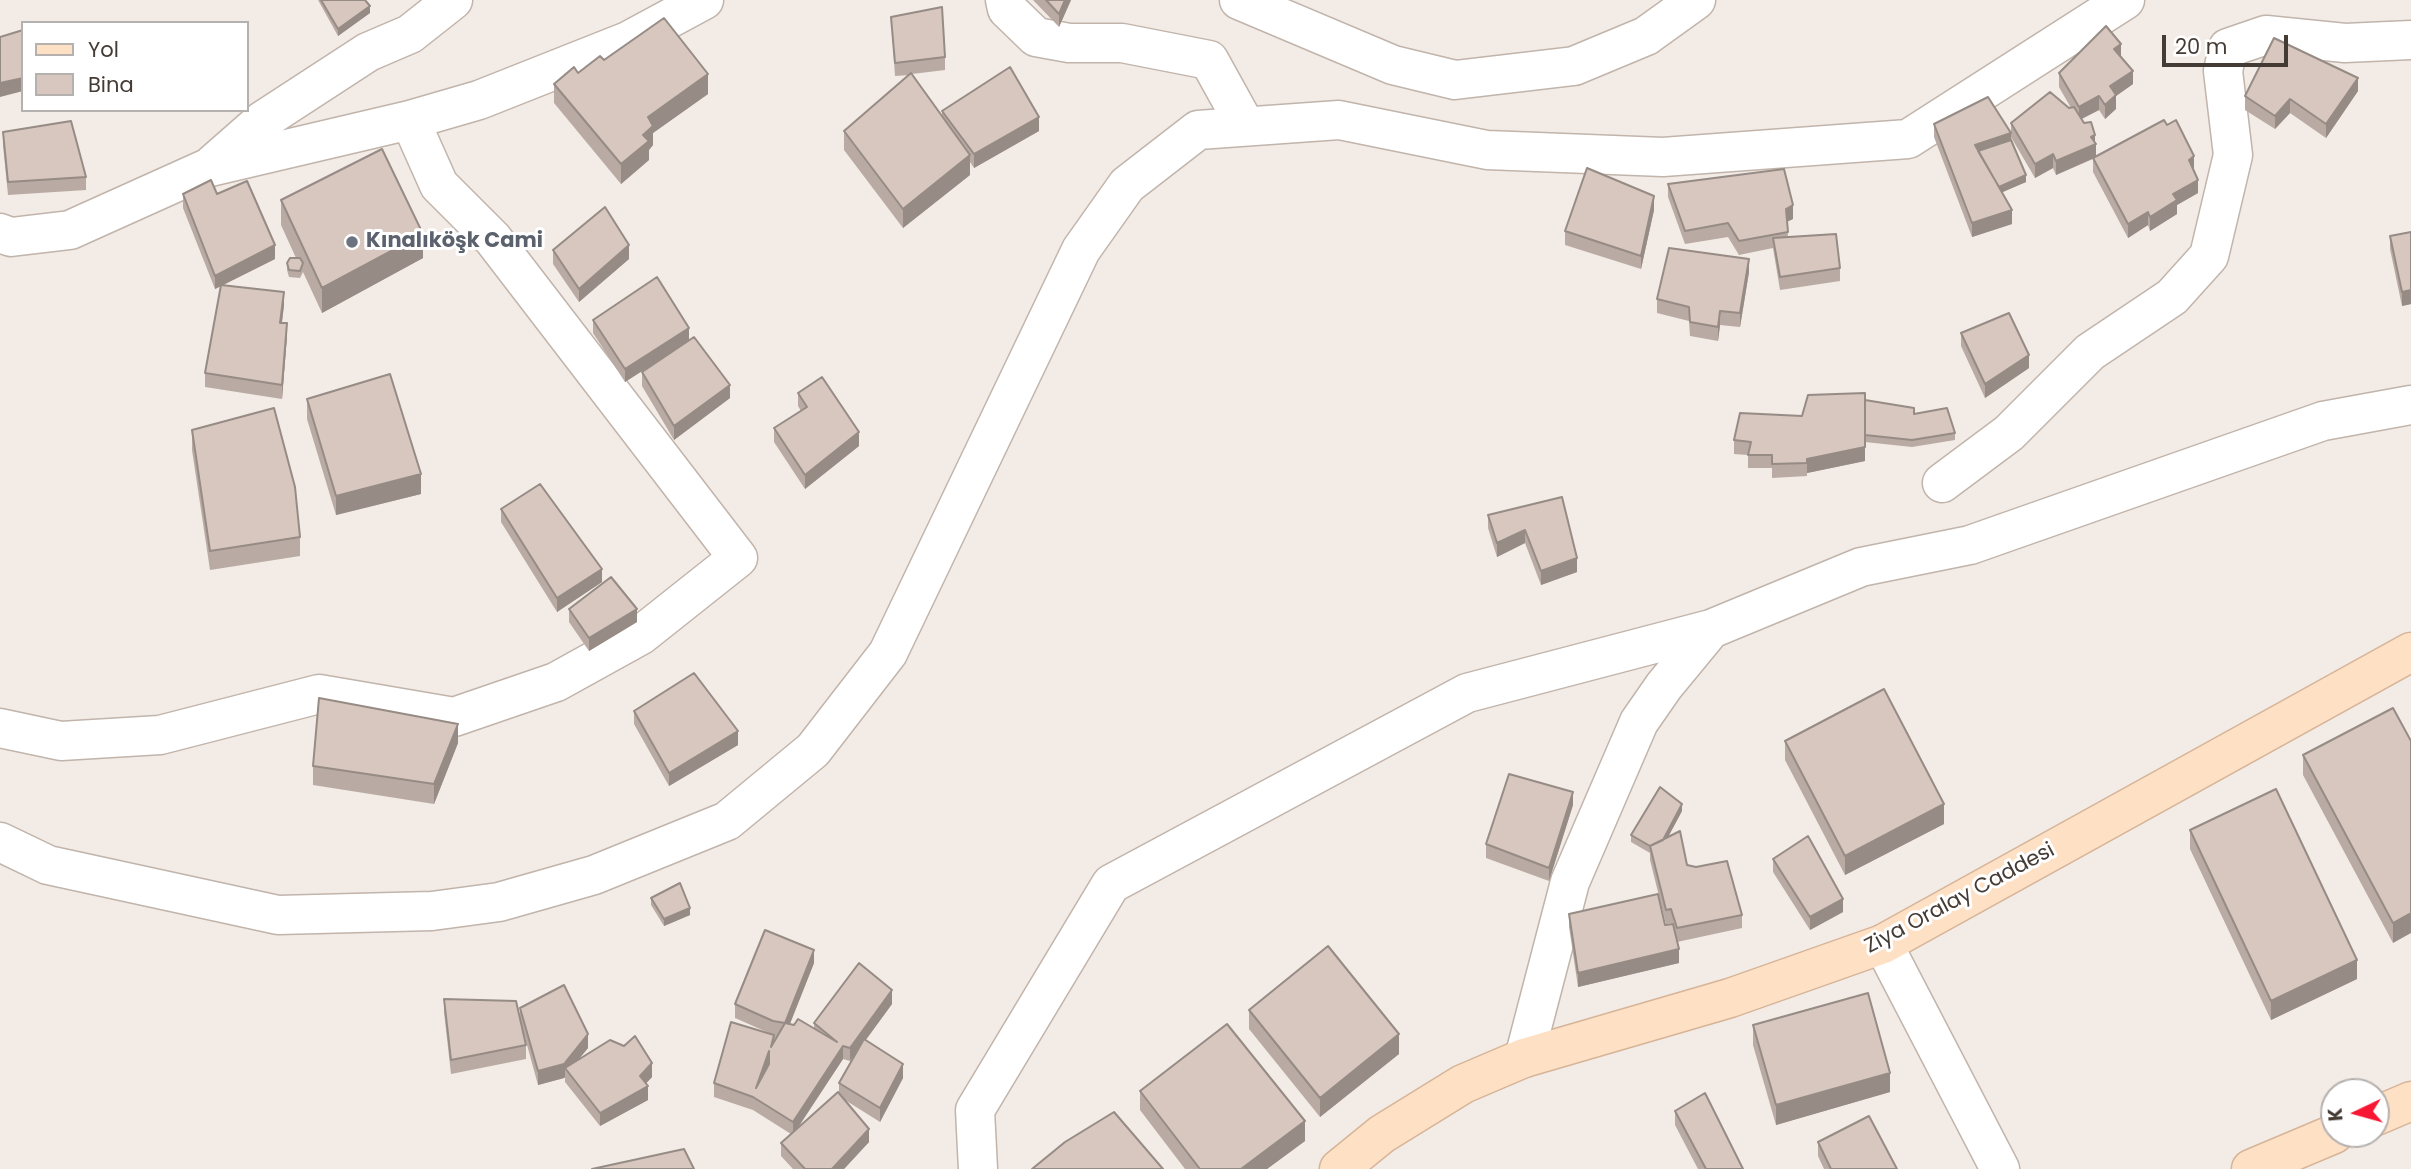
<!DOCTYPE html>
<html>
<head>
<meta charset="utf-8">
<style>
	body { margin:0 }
	#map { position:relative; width:2411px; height:1169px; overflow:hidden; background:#f3ebe6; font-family:Poppins,sans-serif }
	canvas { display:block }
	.legend { position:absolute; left:21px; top:21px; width:228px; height:91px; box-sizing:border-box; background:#fff; border:2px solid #b5b1ae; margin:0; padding:9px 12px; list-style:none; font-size:21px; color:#453b35 }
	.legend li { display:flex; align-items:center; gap:14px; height:35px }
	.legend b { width:35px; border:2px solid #b5b1ae }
	.north { position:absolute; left:2320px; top:1078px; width:70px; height:70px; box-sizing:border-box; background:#fff; border:2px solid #b5b1ae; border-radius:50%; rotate:265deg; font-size:19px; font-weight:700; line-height:28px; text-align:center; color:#453b35 }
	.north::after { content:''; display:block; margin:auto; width:24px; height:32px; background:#f81733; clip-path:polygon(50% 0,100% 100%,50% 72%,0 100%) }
	.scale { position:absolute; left:2162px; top:35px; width:126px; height:32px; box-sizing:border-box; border:4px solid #453b35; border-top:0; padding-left:9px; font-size:21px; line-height:24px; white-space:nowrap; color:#453b35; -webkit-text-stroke:5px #fff; paint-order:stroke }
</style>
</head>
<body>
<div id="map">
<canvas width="2411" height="1169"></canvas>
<ul class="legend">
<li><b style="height:9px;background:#fee0c4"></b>Yol</li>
<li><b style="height:19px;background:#d7c7be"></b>Bina</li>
</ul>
<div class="north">K</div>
<div class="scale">20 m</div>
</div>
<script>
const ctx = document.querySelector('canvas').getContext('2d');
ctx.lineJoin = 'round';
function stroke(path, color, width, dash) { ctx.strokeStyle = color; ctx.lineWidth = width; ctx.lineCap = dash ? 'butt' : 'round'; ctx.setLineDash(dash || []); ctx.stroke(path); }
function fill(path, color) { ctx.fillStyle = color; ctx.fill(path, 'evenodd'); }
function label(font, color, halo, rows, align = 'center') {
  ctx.font = font + ' Poppins,sans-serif'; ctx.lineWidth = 6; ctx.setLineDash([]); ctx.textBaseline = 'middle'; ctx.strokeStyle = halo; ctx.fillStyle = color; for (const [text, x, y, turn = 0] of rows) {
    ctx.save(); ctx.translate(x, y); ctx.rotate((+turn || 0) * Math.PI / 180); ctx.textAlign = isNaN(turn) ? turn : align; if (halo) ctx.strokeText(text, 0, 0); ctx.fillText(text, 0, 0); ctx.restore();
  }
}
const minor = new Path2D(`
	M1005,0L1007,9L1036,37L1069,43H1122L1209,60L1245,125
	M1239,0L1393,65L1455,80L1574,66L1646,36L1696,0
	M213,164L262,121L368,52L410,34L453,0
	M0,233L11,237L70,230L210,167L410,120L479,100L628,41L704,0
	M1942,483L2009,433L2090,352L2172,297L2209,256L2233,155L2223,71L2228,48L2266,35L2345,43L2411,40
	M0,728L61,741L160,735L319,694L454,717L556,682L641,635L738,558L493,239L439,185L410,120
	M0,842L48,865L278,915L432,911L499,902L594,875L727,821L813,750L888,653L1081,250L1127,185L1198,130L1339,120L1487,150L1663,157L1908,139L2125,0
	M1883,944L2000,1169
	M1524,1058L1570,882L1639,722L1664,686L1711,629
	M978,1169L975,1110L1111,884L1467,693L1711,629L1861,567L1970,545L2323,421L2411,405`);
const secondary = new Path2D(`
	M2376,1116L2411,1101
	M1339,1169L1382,1134L1463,1084L1524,1058L1730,998L1883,944L2411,652
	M2251,1169L2334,1134`);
const wall = new Path2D(`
	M318,0H365L370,13L338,36Z
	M1033,0H1071L1059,27Z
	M891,17L945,57V70L912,74L942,117V111L1039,131L974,168L970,162V175L903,228L844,150V131L910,75L895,76Z
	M2121,57L2133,84L2116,96V109L2105,119L2099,110L2082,119L2095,142L2096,156L2194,170L2198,193L2177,205V214L2150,231L2148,225L2128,238L2093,172V159L2056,175L2053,168L2035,178L2011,137L2026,182L2002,192L2012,224L1972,237L1934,137V124L2011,133V123L2071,108L2059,87V73Z
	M604,60L708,94L653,133V145L649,150V160L621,184L554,103V84Z
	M2358,91L2326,138L2290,113L2275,129L2245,110V96Z
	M3,132L86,177V190L8,195L3,145Z
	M1668,184L1793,219L1787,222L1788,237L1840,268V281L1780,290L1773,248L1739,255L1728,237L1685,244L1668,197Z
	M183,194H217L275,259L223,285L284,305L282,323L287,336L282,399L205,387V373L221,286L215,289L183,208Z
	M281,200L423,258L322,313L303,272L300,278L289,277L287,270V263L296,258L281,225Z
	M1654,210L1641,269L1565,245V231Z
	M2411,232V304L2402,306L2390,249V236Z
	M553,250L629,259L579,302L553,264Z
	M1749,272L1740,327L1720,325L1718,341L1690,336L1689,321L1657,313V299Z
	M593,320L689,341L730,398L674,440L642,386V372L671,352L625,382L593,333Z
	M1961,333L2029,368L1985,398L1961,346Z
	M798,393L859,446L805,489L774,442V428L801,411L798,406Z
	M307,399L421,494L336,515L307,419Z
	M1865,403L1914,414L1955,433V440L1912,447L1865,442V461L1807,473V476L1772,478V468H1748V455L1734,454V440L1802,416Z
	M192,430L300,537V556L210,570L192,450Z
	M1562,497L1577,572L1541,585L1525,543L1497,557L1488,528V515Z
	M501,509L602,582L557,612L501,522Z
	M569,609L637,622L589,651L569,622Z
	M2393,708V943L2303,775V755Z
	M634,711L738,745L669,786L634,724Z
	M1785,741L1944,824L1845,875L1785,760Z
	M458,743L434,804L313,785V766Z
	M1573,805L1549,881L1486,858V844Z
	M1682,811L1668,837L1687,865L1742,915V928L1677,942L1679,963L1578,987L1569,927V914L1665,925L1672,924L1671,923L1666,924L1650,860V853L1631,842V835Z
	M2190,830L2357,979L2271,1020L2190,849Z
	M1773,859L1843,912L1810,930L1773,872Z
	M651,898L690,915L664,926L651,905Z
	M814,963L790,1024L814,1029V1023L892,1004L866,1040L903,1078L880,1122L845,1100L869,1142L844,1169H793L781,1156V1143L791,1134L753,1110L714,1097V1083L769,1033L735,1018V1004ZM858,1051L839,1083V1093L799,1126L843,1059L850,1061Z
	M444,999L520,1019V1008L588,1048L579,1059L652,1077L646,1083L648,1100L600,1126L565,1082V1077L564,1078L538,1085L524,1034L526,1045V1059L451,1074L444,1012Z
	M1249,1010L1399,1054L1320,1117L1249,1029Z
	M1753,1025L1890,1092L1776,1125L1753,1045Z
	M1140,1091L1305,1141L1267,1169H1185L1140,1110Z
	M1675,1111L1743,1169H1698L1675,1125Z
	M1818,1142L1897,1169H1824L1818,1156Z`);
const shadedWall = new Path2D(`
	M1065,0H1071L1059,27V14Z
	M370,6V13L338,36V29Z
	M2121,44V58L2114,49Z
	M2133,71V84L2116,96V109L2105,119V105L2110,86Z
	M708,74V94L653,133V145L649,150V160L621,184V164L648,117Z
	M23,78V91L0,97V83Z
	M2358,78V91L2326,138V124Z
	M2099,96V110L2079,120V107Z
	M2290,99V113L2275,129V116Z
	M1039,117V131L974,168V154Z
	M2011,133V147L1979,157L1975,145Z
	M2095,135V144H2096V157L2056,175V161Z
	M2053,154V168L2035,178V164Z
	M970,155V175L903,228V209Z
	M2194,156V170L2189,173V160Z
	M2026,175V182L1996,195V188Z
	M2198,180V193L2177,205V214L2150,231V217L2173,194Z
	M1654,196V210L1641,269V256Z
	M1793,205V219L1786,222V209Z
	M2012,210V224L1972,237V223Z
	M2148,212V225L2128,238V224Z
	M423,234V258L322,313V288Z
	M275,245V259L215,289V276Z
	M629,245V259L579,302V289Z
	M1749,259V272L1740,327V313Z
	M2411,290V304L2402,306V292Z
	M284,292V305L280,337V323Z
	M1720,311V325L1718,341V327Z
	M287,323V336L282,399V385Z
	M689,328V341L625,382V369Z
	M2029,355V368L1985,398V384Z
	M730,385V398L674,440V426Z
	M859,432V446L805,489V475Z
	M1865,447V461L1807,473V459Z
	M421,474V494L336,515V496Z
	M1525,530V543L1497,557V543Z
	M1577,558V572L1541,585V571Z
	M602,569V582L557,612V598Z
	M637,609V622L589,651V638Z
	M458,724V743L434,804V784Z
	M738,731V745L669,786V773Z
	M1573,792V805L1549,881V868Z
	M1682,804V811L1660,852L1653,854Z
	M1944,804V824L1845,875V856Z
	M1843,899V912L1810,930V917Z
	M690,908V915L664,926V919Z
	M2411,913V933L2393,943V923Z
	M1679,949V963L1578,987V973Z
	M814,950V963L785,1036V1023Z
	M2357,960V979L2271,1020V1001Z
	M892,990V1004L850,1061V1048Z
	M588,1034V1048L568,1072L565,1068V1077L564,1078L538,1085V1071Z
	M1399,1034V1054L1320,1117V1098Z
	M843,1046V1059L793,1135V1122Z
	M769,1051V1064L756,1101V1088Z
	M652,1063V1077L640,1090V1076Z
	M903,1064V1078L880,1122V1108Z
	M1890,1073V1092L1776,1125V1105Z
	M648,1086V1100L600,1126V1113Z
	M1305,1121V1141L1267,1169H1241Z
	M869,1129V1142L844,1169H832Z`);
const building = new Path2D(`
	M321,0H365L370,6L338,29Z
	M1046,0H1065L1059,14Z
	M942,7L945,57L895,63L891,17Z
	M664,18L708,74L648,117L653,126L643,135L649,141L621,164L554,84L574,67L578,73L600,56L604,60Z
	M2106,26L2121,44L2114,49L2133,71L2110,86L2116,95L2105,105L2099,96L2079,107L2059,73Z
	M23,30V78L0,83V37Z
	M2274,38L2358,78L2326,124L2290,99L2275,116L2245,96Z
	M1010,67L1039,117L974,154L942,111Z
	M911,73L970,155L903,209L844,131Z
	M2050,92L2069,108L2074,107L2084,123L2091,122L2095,135L2091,137L2096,144L2056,161L2053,154L2035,164L2011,123Z
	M1988,97L2011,133L1975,145L2012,210L1972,223L1934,124Z
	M2164,120L2167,125L2176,120L2194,156L2189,160L2198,180L2173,194L2177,200L2150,217L2148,212L2128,224L2093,158Z
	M71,121L86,177L8,182L3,132Z
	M2011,140L2026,175L1999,187L1978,151Z
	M382,149L423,234L322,288L281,200Z
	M1587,168L1654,196L1641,256L1565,231Z
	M1784,169L1793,205L1786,209L1788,232L1739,241L1728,223L1685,231L1668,184Z
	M211,180L217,194L247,181L275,245L215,276L183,194Z
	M605,207L629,245L579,289L553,250Z
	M2411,232V290L2402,292L2390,236Z
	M1836,234L1840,268L1780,277L1773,238Z
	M1669,248L1749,259L1740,313L1720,311L1718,327L1690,322L1689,307L1657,299Z
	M290,258H300L303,263L300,271L289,270L287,263Z
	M657,277L689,328L625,369L593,320Z
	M221,285L284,292L280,323H287L282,385L205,373Z
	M2009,313L2029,355L1985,384L1961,333Z
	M694,337L730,385L674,426L642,372Z
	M390,374L421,474L336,496L307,399Z
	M822,377L859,432L805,475L774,428L807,407L798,393Z
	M1865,393V447L1807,459V463L1772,464V455H1748L1751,442L1734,440L1740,413L1802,416L1808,395Z
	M1865,400L1914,408V414L1947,408L1955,433L1912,440L1865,435Z
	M274,408L295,487L300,537L210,551L192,430Z
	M540,484L602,569L557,598L501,509Z
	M1562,497L1577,558L1541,571L1525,530L1497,543L1488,515Z
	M611,577L637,609L589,638L569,609Z
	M694,673L738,731L669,773L634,711Z
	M1884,689L1944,804L1845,856L1785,741Z
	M319,698L458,724L434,784L313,766Z
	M2393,708L2411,741V913L2393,923L2303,755Z
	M1509,774L1573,792L1549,868L1486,844Z
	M1660,787L1682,804L1663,840L1650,846L1631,835Z
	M2276,789L2357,960L2271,1001L2190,830Z
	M1680,831L1687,865L1696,867L1727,861L1742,915L1677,928L1671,909L1666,910L1650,846Z
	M1808,836L1843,899L1810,917L1773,859Z
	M680,883L690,908L664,919L651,898Z
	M1658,894L1665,925L1673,924L1679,949L1578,973L1569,914Z
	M765,930L814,950L785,1023L773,1021L735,1004Z
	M1328,946L1399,1034L1320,1098L1249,1010Z
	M859,963L892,990L850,1048L843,1046L793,1122L753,1097L714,1083L731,1022L774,1035L771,1047L785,1023L794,1025L798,1019L837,1042L814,1023ZM769,1051V1064L756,1088Z
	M564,985L588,1034L564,1064L538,1071L520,1008Z
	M1868,993L1890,1073L1776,1105L1753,1025Z
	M444,999L516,1001L526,1045L451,1060Z
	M1227,1024L1305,1121L1241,1169H1200L1140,1091Z
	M635,1036L652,1063L640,1076L648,1086L600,1113L565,1068L610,1040L624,1046Z
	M864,1039L903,1064L880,1108L839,1083Z
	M838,1092L869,1129L832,1169H805L781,1143Z
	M1705,1093L1743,1169H1706L1675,1111Z
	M1114,1112L1163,1169H1032L1065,1142Z
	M1869,1116L1897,1169H1831L1818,1142Z
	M684,1149L694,1169H592Z`);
const markers = [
	[352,242,7,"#6b7280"]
];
const worshipNames = [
	["Kınalıköşk Cami",366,242]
];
const streetNames = [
	["Ziya Oralay Caddesi",1960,899,-28]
];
stroke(minor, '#c1b4ab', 41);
stroke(secondary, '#d6b498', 41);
stroke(minor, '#fff', 38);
stroke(secondary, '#fee0c4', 38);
fill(wall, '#b9aba3');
fill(shadedWall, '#968b85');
fill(building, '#d7c7be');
stroke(building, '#968b85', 2);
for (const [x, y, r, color] of markers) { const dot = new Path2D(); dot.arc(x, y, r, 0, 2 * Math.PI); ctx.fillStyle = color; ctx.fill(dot); stroke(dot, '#fff', 2.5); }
label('bold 21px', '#5b616d', '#fff', worshipNames, 'left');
label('21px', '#453b35', '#fff', streetNames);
</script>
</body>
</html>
